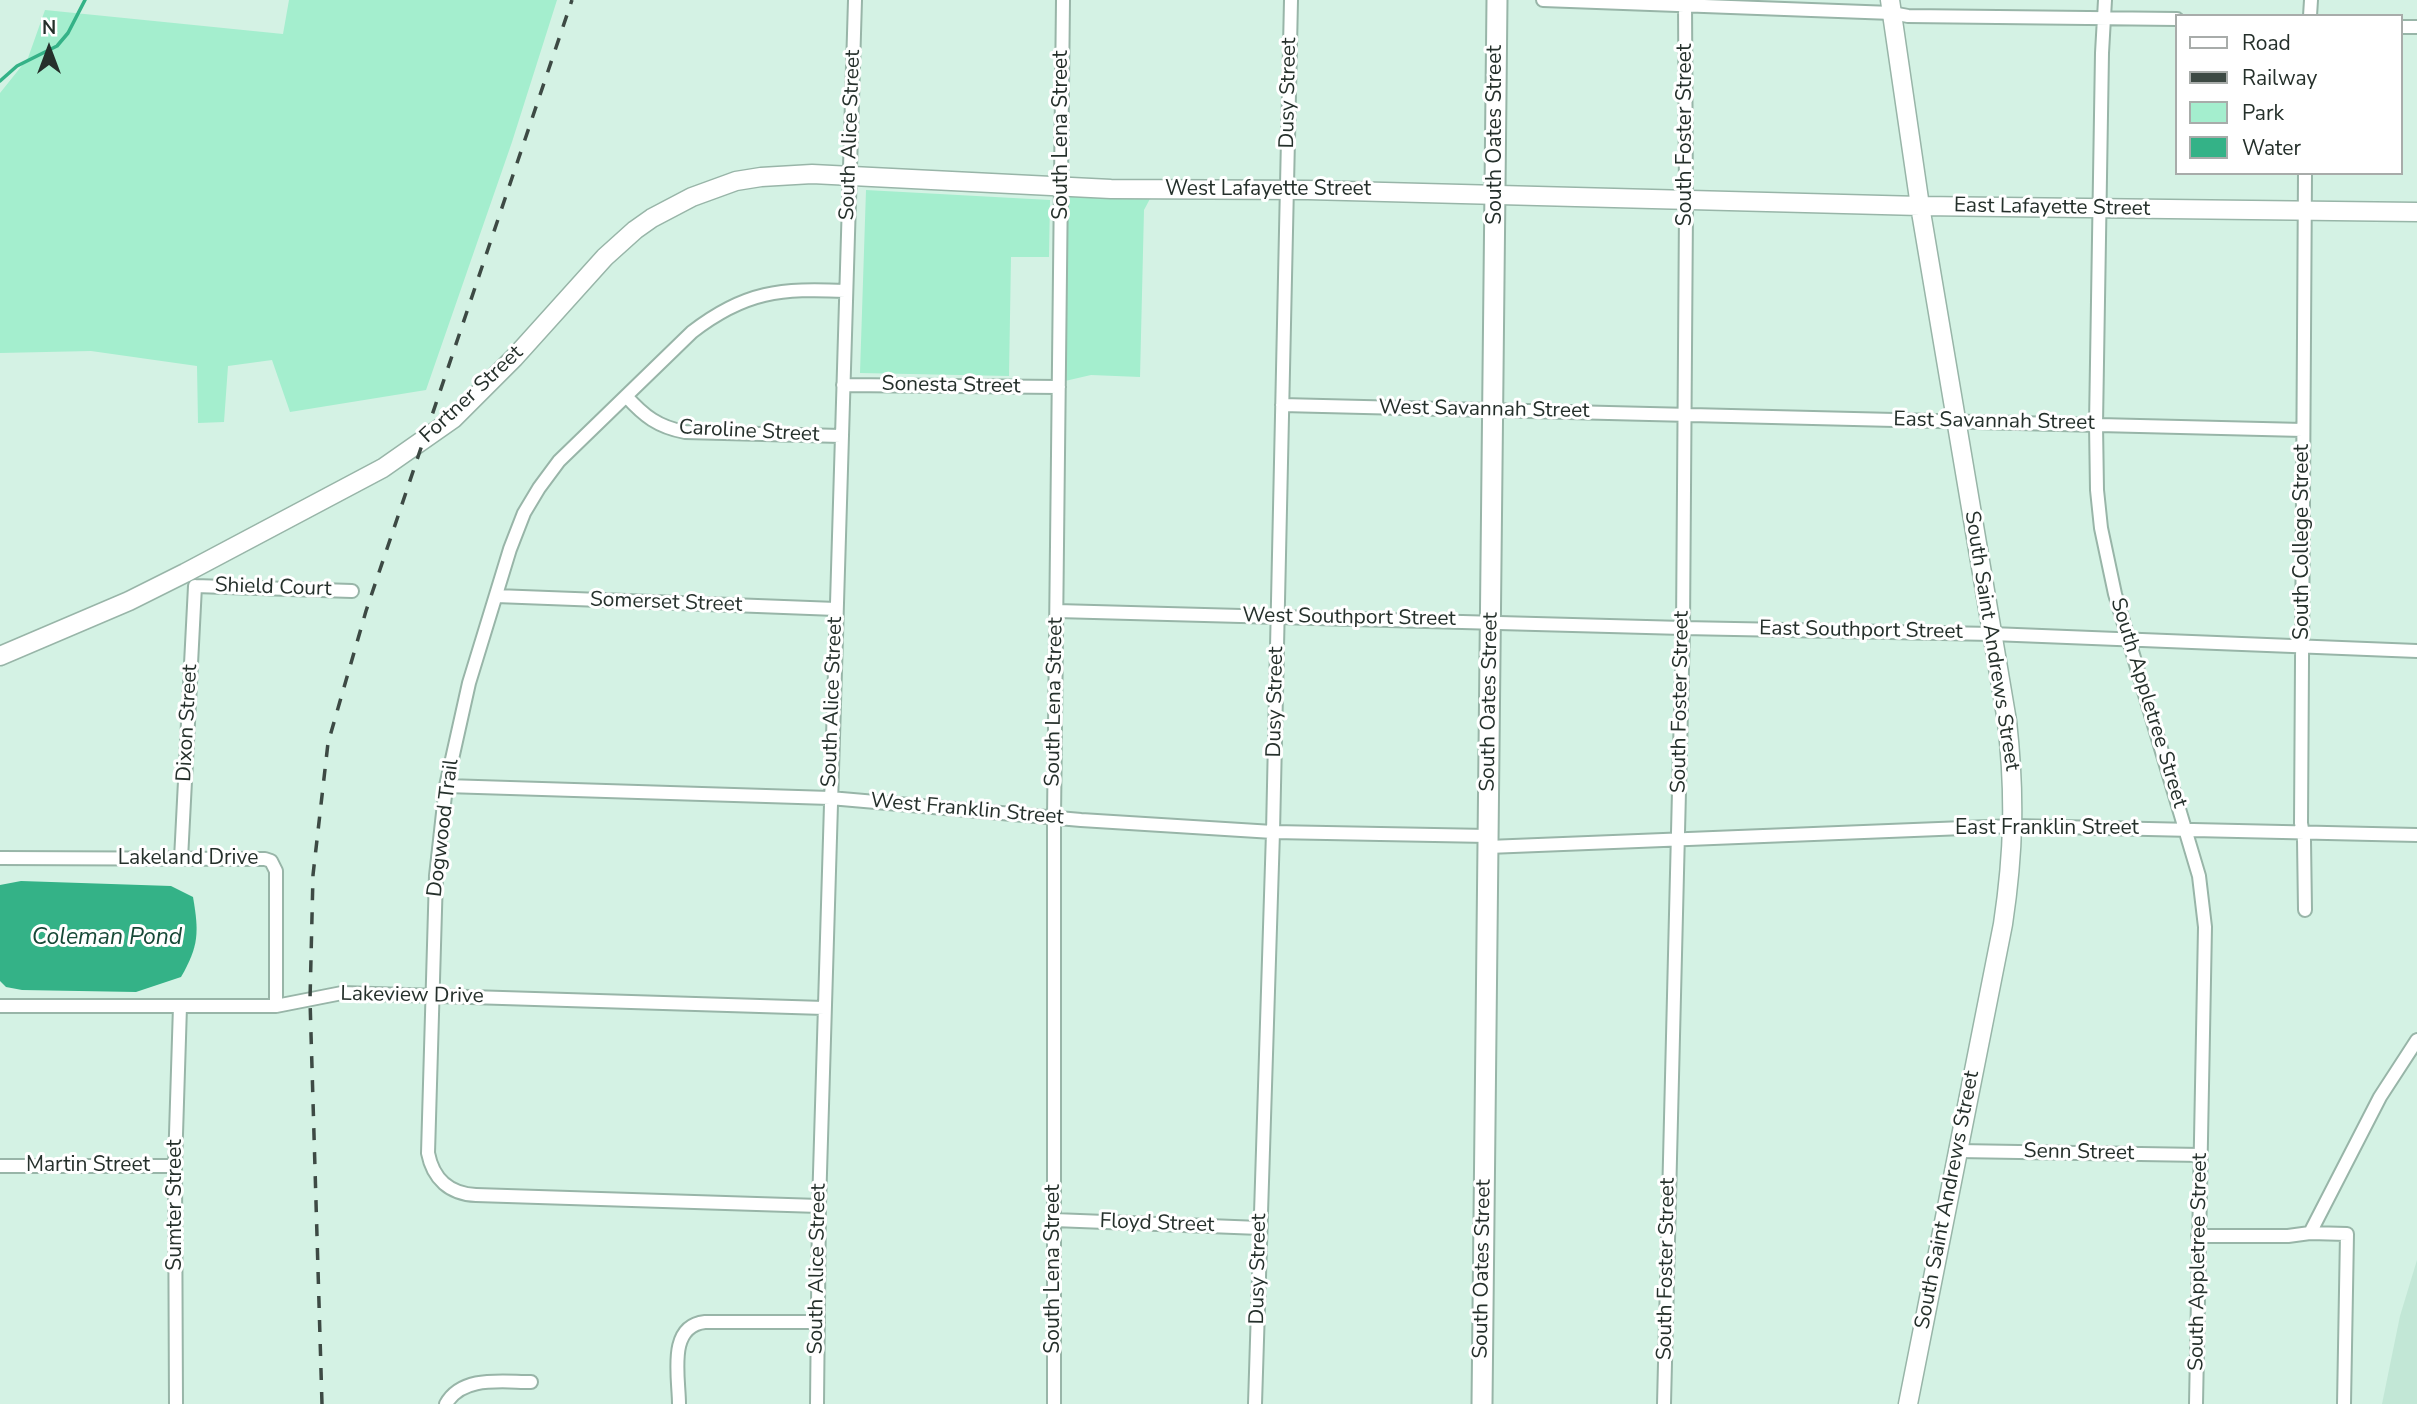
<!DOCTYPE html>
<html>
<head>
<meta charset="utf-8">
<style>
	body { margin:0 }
	#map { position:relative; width:2417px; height:1404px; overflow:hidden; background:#d4f2e4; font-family:"Nunito Sans",sans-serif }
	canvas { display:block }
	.legend { position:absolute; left:2175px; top:14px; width:228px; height:161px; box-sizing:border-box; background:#fff; border:2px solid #a8acaa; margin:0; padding:9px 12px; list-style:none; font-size:21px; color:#25302b }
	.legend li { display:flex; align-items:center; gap:14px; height:35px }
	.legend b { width:35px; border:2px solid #a8acaa }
	.north { position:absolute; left:14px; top:14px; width:70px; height:70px; -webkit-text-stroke:5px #fff; paint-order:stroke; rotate:0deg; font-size:19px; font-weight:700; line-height:28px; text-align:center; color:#25302b }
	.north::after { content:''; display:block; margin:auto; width:24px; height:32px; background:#25302b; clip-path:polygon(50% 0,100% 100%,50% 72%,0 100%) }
</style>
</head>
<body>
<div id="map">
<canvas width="2417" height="1404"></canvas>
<ul class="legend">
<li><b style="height:9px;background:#fff"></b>Road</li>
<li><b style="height:9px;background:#3d4a44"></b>Railway</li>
<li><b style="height:19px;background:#a4eece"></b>Park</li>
<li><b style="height:19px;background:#34b287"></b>Water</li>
</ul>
<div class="north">N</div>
</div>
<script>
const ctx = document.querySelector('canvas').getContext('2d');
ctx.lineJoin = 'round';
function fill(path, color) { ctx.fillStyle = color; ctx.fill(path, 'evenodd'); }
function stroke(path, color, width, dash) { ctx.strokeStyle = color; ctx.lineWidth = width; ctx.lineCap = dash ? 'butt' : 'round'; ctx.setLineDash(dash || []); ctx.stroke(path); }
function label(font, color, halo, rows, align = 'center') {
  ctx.font = font + ' "Nunito Sans",sans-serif'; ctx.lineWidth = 6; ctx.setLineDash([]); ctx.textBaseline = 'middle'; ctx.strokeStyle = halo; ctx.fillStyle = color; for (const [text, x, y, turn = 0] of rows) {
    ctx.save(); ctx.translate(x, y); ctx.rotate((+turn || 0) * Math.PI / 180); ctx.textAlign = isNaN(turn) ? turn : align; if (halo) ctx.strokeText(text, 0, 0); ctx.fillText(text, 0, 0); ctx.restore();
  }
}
const built = new Path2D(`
	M2417,1260V1404H2382L2400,1316Z`);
const green = new Path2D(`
	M289,0H557L512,142L426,390L290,412L272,360L228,366L224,422L198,423L197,366L91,351L0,353V93L28,58L45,10L283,34Z
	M866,190L1050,200L1049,257H1011L1009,376L860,373Z
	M1071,194L1152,195L1144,210L1140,377L1091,375L1065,381L1068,196Z`);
const water = new Path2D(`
	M21,881L171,886L193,897C199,932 199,946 181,977L136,992L22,990L6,987L0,981V885Z`);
const stream = new Path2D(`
	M0,81L17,66L57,46L68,33L85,0`);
const street = new Path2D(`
	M1543,0L1892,13L1908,16L2177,19
	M2105,0L2102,53L2096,424L2097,490L2101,528L2115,594L2199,876L2205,927L2196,1404
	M2310,16L2311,0
	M2401,27H2417
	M843,385L1059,387
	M626,396C644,416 658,427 685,432L841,436
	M1282,405L2303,430
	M195,586L352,591
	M496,596L836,609
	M1057,611L1683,628L1992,634L2417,651
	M446,786L830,798L1081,820L1273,832L1488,836
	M1488,847L2014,826L2417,835
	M0,858L265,859L271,861L276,871V1006
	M181,859L195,586
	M2305,910L2304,840L2301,823L2305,173
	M0,1006H276L342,993L824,1008
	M1958,1151L2201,1155
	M0,1166H175
	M819,1206L476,1195C450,1194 433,1179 428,1153L436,876L446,786L469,683L510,549L524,513L539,488L559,461L692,332C745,291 781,288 846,291
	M1054,1220L1260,1228
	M2310,1233L2380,1097L2417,1040
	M2198,1236H2288L2310,1233L2347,1234L2344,1404
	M176,1404L175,1166L180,1006
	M446,1404C462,1375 502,1382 531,1382
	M679,1404C679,1377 667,1326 705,1322H816
	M817,1404L819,1206L855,0
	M1054,1404V817L1063,0
	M1255,1404L1273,832L1291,0
	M1664,1404L1683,628L1686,209L1685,0`);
const secondary = new Path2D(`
	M1890,0L1920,206L2007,721C2015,793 2014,851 2003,924L1908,1404
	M0,656L129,601L185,573L383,468L453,419L514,358L605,257L635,230L652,218L692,197L736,181L761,177L812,174L1111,189L1308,190L1920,206L2417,212`);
const primary = new Path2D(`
	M1482,1404L1497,0`);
const rail = new Path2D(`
	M322,1404L310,1000L313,875L328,743L366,611L572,0`);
const streetNames = [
	["Dusy Street",1289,93,-89],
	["South Alice Street",851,135,-88],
	["South Lena Street",1062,135,-90],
	["South Oates Street",1496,135,-90],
	["South Foster Street",1686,135,-90],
	["West Lafayette Street",1268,190],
	["East Lafayette Street",2052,208,1],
	["Sonesta Street",951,386,1],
	["Fortner Street",472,395,-43],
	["West Savannah Street",1484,410,1],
	["East Savannah Street",1994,422,1],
	["Caroline Street",749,432,3],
	["South College Street",2303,542,-90],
	["Shield Court",273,588,2],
	["Somerset Street",666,603,2],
	["West Southport Street",1349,618,1],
	["East Southport Street",1861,631,1],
	["South Saint Andrews Street",1991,641,81],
	["South Alice Street",833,702,-88],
	["South Lena Street",1055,702,-89],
	["Dusy Street",1276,702,-89],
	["South Oates Street",1490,702,-89],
	["South Foster Street",1681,702,-89],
	["South Appletree Street",2148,703,73],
	["Dixon Street",188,723,-87],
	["West Franklin Street",967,810,5],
	["Dogwood Trail",444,828,-83],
	["East Franklin Street",2047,829],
	["Lakeland Drive",188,859],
	["Lakeview Drive",412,996,1],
	["Senn Street",2079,1153,1],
	["Martin Street",88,1166],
	["South Saint Andrews Street",1948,1200,-79],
	["Sumter Street",176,1205,-90],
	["Floyd Street",1157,1224,2],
	["South Appletree Street",2199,1262,-89],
	["South Alice Street",818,1269,-89],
	["South Lena Street",1054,1269,-90],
	["Dusy Street",1259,1269,-89],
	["South Oates Street",1483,1269,-89],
	["South Foster Street",1667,1269,-89]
];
const waterNames = [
	["Coleman Pond",107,938]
];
fill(built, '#c2e7d6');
fill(green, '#a4eece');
fill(water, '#34b287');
stroke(stream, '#34b287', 3.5);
stroke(street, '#98b5a8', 16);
stroke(secondary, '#98b5a8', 21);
stroke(primary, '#98b5a8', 23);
stroke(street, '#fff', 12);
stroke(secondary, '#fff', 18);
stroke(primary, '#fff', 19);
stroke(rail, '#3d4a44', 3.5, [12, 12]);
label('21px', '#25302b', '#fff', streetNames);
label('italic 23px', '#164937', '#fff', waterNames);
</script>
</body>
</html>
